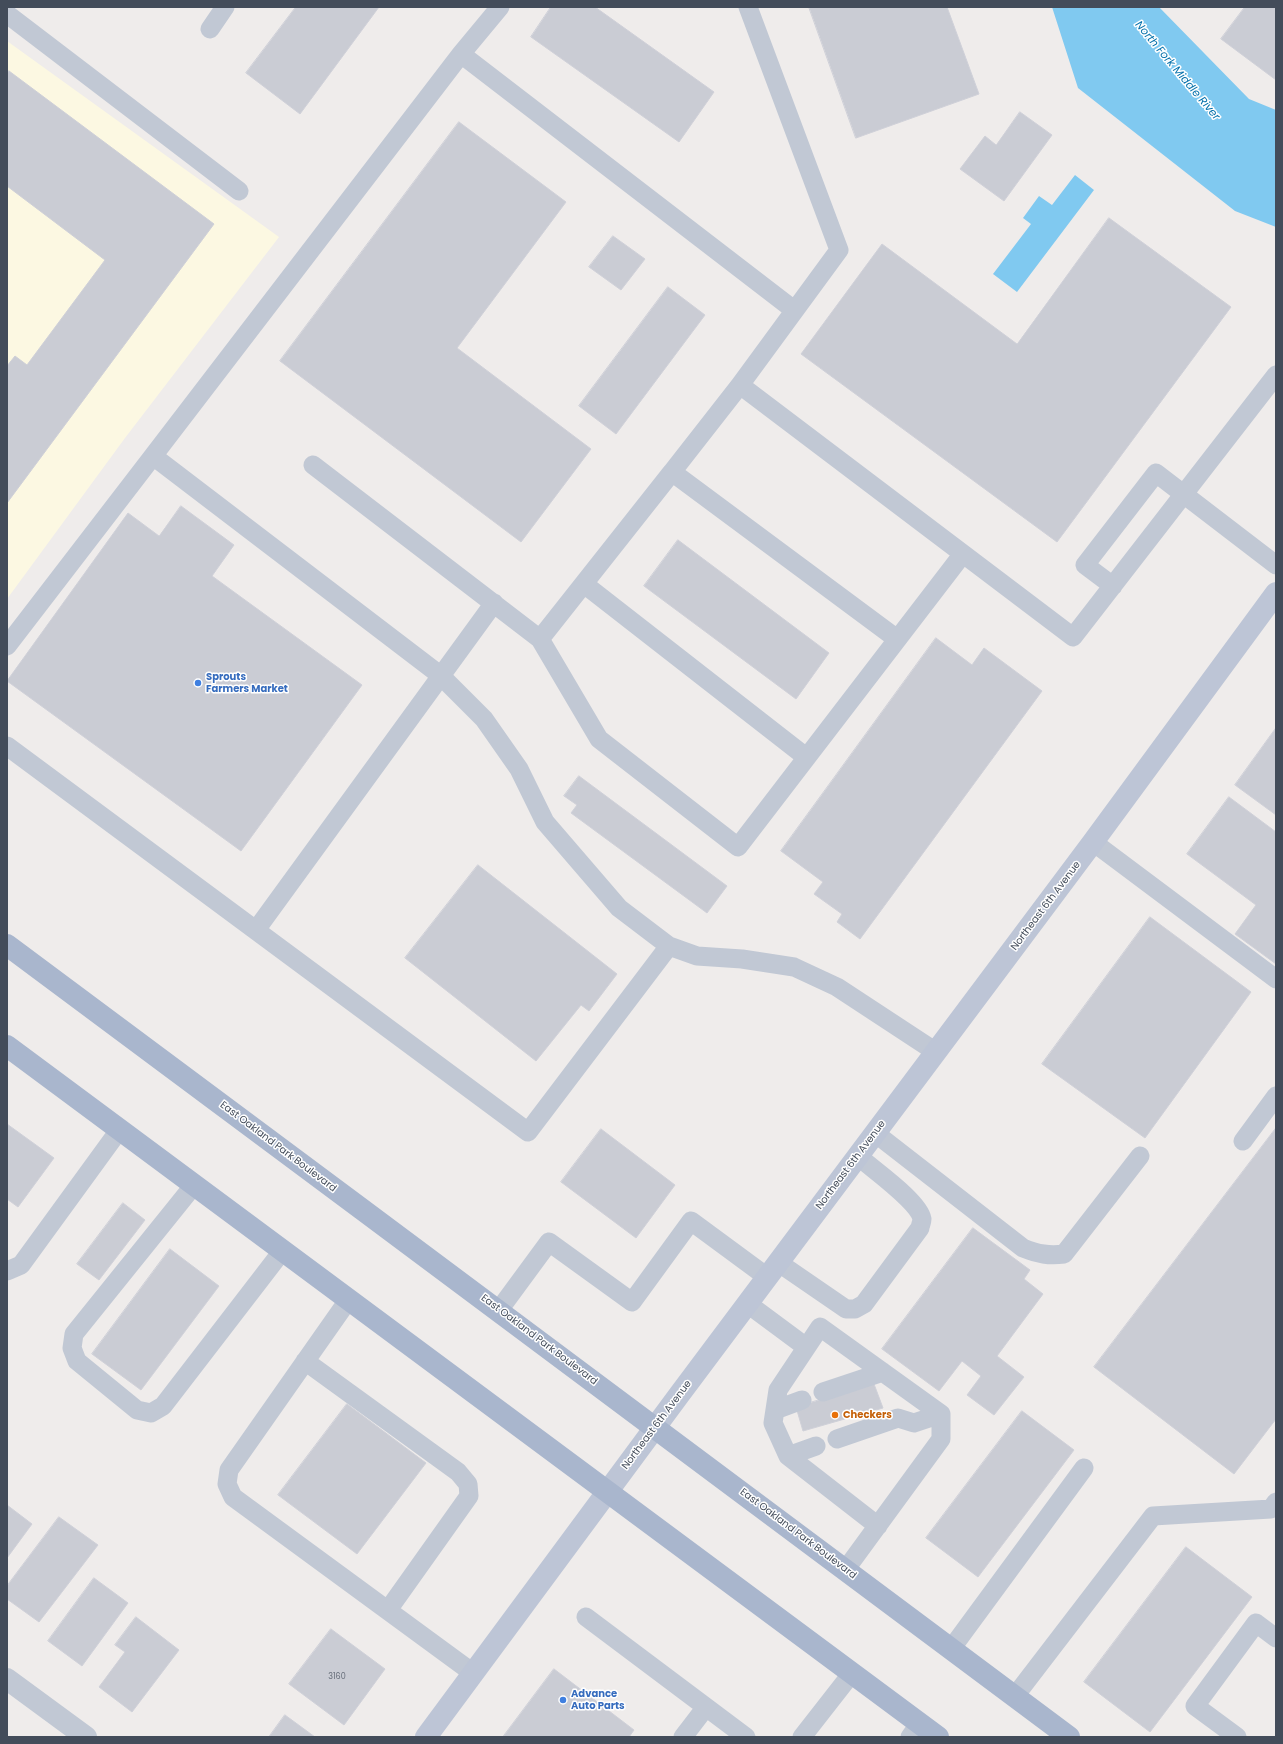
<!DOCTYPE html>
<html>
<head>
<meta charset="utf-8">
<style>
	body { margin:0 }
	#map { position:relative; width:1283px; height:1744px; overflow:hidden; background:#efeceb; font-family:Poppins,sans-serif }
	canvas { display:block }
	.frame { position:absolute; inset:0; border:8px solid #434c5a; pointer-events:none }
</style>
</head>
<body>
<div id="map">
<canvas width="1283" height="1744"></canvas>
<div class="frame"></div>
</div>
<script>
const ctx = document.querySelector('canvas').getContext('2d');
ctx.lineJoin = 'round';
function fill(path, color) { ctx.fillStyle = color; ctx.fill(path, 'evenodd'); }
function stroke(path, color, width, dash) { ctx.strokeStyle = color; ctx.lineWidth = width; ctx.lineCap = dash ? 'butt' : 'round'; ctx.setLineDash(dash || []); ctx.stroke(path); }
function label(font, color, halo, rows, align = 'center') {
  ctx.font = font + ' Poppins,sans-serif'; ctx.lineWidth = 3; ctx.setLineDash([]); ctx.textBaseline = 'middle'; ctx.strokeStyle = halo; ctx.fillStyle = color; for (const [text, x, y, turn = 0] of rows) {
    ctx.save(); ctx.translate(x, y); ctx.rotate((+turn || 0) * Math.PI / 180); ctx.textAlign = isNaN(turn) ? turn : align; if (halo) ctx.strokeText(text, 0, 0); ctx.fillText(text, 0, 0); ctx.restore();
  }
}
const commercial = new Path2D(`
	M7,41L279,237L125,438L7,599Z`);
const water = new Path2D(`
	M1052,7H1159L1249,99L1276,110V227L1235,211L1078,88Z
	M1075,175L1094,190L1017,292L993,274L1031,224L1023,218L1039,196L1052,205Z`);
const building = new Path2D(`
	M296,7H379L300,114L246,73Z
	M551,7H595L714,92L679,142L531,37Z
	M809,7H947L979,94L856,138Z
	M1245,7H1276V80L1221,39Z
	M9,71L214,224L7,503V366L15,356L27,365L105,260L7,186V74Z
	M1020,112L1052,135L1004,201L960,169L985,136L996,145Z
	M459,122L566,202L457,348L591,449L521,542L280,361Z
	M1109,218L1231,307L1057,542L801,354L882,244L1017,344Z
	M613,236L645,259L621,290L589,267Z
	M668,287L705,315L616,434L579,406Z
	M181,506L234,545L212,576L362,685L241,851L7,681L128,513L159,536Z
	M678,540L829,653L796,699L644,586Z
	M936,638L972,665L984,648L1042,691L860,939L837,922L842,914L814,894L823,882L781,851Z
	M1276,728V815L1235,785Z
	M579,776L727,886L707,913L571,813L577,805L564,796Z
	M1229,797L1276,832V964L1235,934L1256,905L1187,854Z
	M478,865L617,974L589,1011L581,1005L536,1061L405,958Z
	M1150,917L1251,992L1145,1138L1042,1064Z
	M7,1124L54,1158L18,1207L7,1199Z
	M1276,1128V1419L1234,1474L1094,1367Z
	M601,1129L675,1185L636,1238L561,1182Z
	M123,1203L145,1220L99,1280L77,1264Z
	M973,1228L1030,1270L1024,1279L1043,1294L997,1356L1024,1377L994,1415L967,1395L981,1376L962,1361L939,1391L882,1349Z
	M170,1249L219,1286L141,1390L92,1354Z
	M874,1384L883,1408L803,1431L796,1407Z
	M347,1404L426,1463L357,1554L278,1495Z
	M1022,1411L1074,1450L978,1577L926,1538Z
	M7,1505L32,1524L7,1558Z
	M59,1517L98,1545L39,1622L7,1599V1586Z
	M1186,1547L1252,1597L1150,1732L1084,1682Z
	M94,1578L128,1603L82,1666L48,1641Z
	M136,1617L179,1650L132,1712L99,1687L125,1652L115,1645Z
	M331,1629L385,1669L344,1725L289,1684Z
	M554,1669L634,1730L629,1737H503Z
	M285,1715L315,1737H269Z`);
const lane = new Path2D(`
	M748,7L839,250L740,385L1073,637L1276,375
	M7,14L239,191
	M210,29L225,7
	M461,54L794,310
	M153,456L461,54L500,7
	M313,465L540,639
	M672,472L740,385
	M584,584L806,757
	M1113,586L1085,565L1156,473L1276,565
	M897,639L672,472L540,639L599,739L738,847L962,555
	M7,646L153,456L440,675L484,719L519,769L545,822L619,908L669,946L697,956L742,959L794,967L837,987L936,1052
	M7,746L528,1132L669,946
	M1093,842L1276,979
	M256,930L494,603
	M875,1133L1023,1248C1038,1254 1049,1256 1064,1254L1140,1156
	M1243,1141L1276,1096
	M194,1185L74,1334L72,1348L77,1361L137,1410L151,1413L163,1406L283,1250
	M779,1263L846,1309H855L864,1304L920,1228C920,1226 922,1222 922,1219C919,1201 872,1169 858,1156
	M7,1271L21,1265L120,1129
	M349,1299L229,1470L227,1484L233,1497L473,1673
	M748,1304L806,1347
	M499,1310L549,1242L632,1302L691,1221L767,1277
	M305,1361L458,1472L468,1484L469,1496L388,1610
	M823,1392L883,1372
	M775,1410L802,1400
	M837,1439L898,1418L914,1423L941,1414
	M788,1456L816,1446
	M878,1526L788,1456L773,1423L778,1390L820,1327L941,1414
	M846,1569L941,1439V1414
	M586,1617L746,1737
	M951,1649L1084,1468
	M1015,1696L1153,1516L1271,1509L1276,1502
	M683,1737L706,1707
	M802,1737L852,1673
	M910,1737L920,1723
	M1237,1737L1195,1706L1256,1623L1276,1638`);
const street = new Path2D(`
	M7,1679L86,1737`);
const secondary = new Path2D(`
	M426,1737L679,1395L1093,842L1276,593`);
const primary = new Path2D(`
	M7,945C361,1209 716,1472 1069,1737
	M7,1046L938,1737`);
const markers = [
	[198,683,4,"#3f7fe0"],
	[835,1415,4,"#e8710a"],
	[563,1700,4,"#3f7fe0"]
];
const numberNames = [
	["3160",337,1677]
];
const shopNames = [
	["Sprouts",206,677],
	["Farmers Market",206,689],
	["Advance",571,1694],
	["Auto Parts",571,1706]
];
const streetNames = [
	["Northeast 6th Avenue",1046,906,-53],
	["East Oakland Park Boulevard",278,1147,37],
	["Northeast 6th Avenue",851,1165,-53],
	["East Oakland Park Boulevard",539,1340,37],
	["Northeast 6th Avenue",657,1425,-53],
	["East Oakland Park Boulevard",798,1534,37]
];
const foodNames = [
	["Checkers",843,1415]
];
const waterNames = [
	["North Fork Middle River",1177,71,50]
];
fill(commercial, '#fcf8e2');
fill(water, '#80c9f0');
fill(building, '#caccd4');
stroke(building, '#cfd0d8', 1);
stroke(lane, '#c1c8d4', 19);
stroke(street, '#c1c8d4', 22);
stroke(secondary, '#bdc5d6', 22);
stroke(primary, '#a9b6cd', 22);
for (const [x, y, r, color] of markers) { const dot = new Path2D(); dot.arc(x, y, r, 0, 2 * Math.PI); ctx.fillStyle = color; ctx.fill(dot); stroke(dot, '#fff', 1.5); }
label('8px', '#656c78', null, numberNames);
label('bold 10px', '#366cbe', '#fff', shopNames, 'left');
label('10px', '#434c5a', '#fff', streetNames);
label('bold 10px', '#c56008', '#fff', foodNames, 'left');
label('italic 11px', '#0571ab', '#fff', waterNames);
</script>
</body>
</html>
